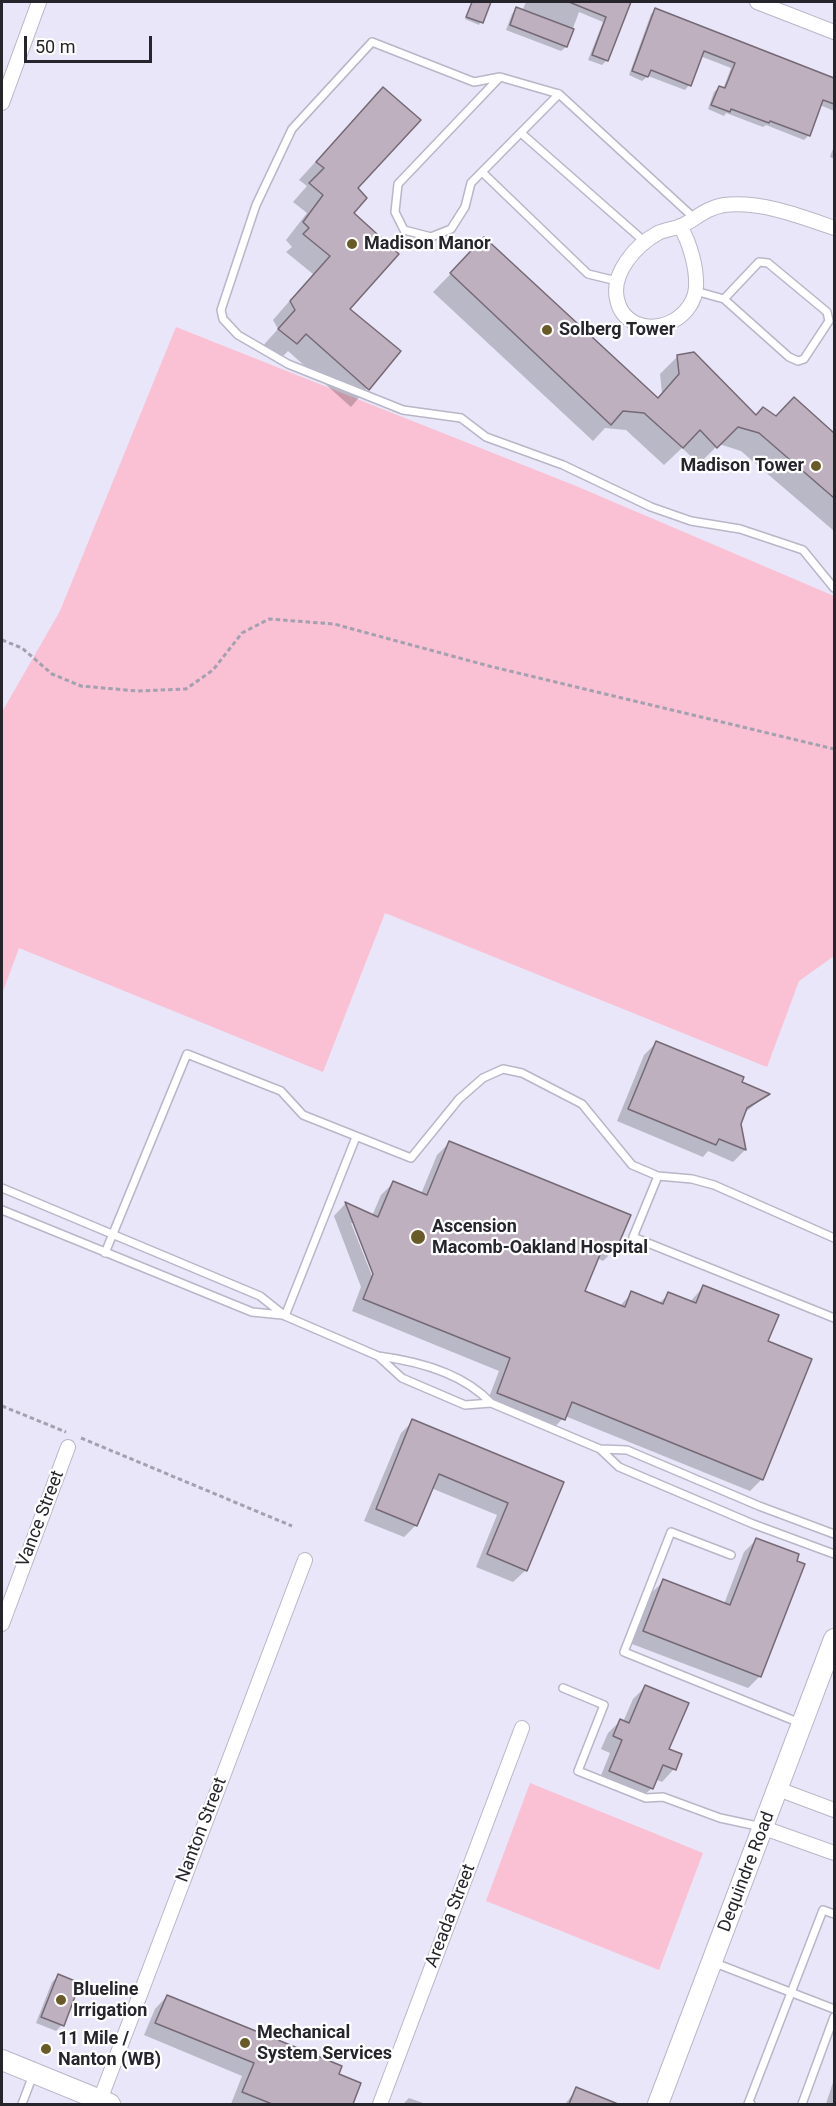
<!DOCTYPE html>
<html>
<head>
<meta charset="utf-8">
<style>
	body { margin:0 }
	#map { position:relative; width:836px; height:2106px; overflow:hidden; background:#e8e6f8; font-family:Roboto,sans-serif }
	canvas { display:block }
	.frame { position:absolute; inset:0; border:3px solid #26252c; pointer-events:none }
	.scale { position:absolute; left:24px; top:36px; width:128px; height:27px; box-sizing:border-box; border:3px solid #26252c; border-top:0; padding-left:8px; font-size:18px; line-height:21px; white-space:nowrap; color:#26252c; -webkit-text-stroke:4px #fff; paint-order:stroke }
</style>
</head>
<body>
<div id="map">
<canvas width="836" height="2106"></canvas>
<div class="frame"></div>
<div class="scale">50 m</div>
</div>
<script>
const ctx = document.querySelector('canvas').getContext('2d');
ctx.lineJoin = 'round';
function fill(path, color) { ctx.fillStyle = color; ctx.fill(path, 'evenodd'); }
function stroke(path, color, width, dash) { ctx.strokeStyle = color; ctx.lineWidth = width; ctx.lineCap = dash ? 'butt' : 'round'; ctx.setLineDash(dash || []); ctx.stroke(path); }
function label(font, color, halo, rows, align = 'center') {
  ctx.font = font + ' Roboto,sans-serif'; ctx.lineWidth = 4.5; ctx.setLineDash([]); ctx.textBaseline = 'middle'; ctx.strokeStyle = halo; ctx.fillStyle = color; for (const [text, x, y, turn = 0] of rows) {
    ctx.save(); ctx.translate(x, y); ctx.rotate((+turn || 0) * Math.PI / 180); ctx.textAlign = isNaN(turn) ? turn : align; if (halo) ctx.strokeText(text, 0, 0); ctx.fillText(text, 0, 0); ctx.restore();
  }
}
const green = new Path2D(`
	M176,327L576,486L834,596V956L799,981L767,1067L385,913L323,1072L19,948L2,994V712L60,611Z
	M530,1783L703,1853L659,1970L486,1901Z`);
const shadow = new Path2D(`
	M472,2L488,5L479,25L465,19Z
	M526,2H629L607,60L602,65L588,60L603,22L579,12L566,47L561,51L506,30L512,14L516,9L522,11Z
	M656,10L834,79V111L820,105L809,135L804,140L766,125L763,127L726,113L724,116L708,109L714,92L719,87L723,89L731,68L700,56L689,85L685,90L648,76L642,81L629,75L651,14Z
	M365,107L351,213L348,309L398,351L351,407L288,351L278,361L261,348L278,329L273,320L313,274L286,252L292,247L286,240L307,213L293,202L307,186L299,180Z
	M834,146V159L830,157Z
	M467,257L657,398L662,393L660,374L678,356L755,417L776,418L794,399L834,435V531L741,451L719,444L699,464L682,448L664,465L626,430L605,428L593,441L433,292Z
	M657,1042L768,1094L743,1114L739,1124L745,1150L733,1162L708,1151L703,1157L617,1121L644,1055Z
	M449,1143L615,1249L603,1261L597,1258L583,1292L619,1307L632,1293L659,1303L669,1294L690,1302L704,1286L766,1342L762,1479L750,1491L565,1416L551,1431L486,1405L499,1371L352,1311L361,1287L334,1216L345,1204L372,1216L381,1195L393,1183L421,1194L437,1155ZM351,1223H355L377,1280L374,1281Z
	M413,1421L562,1482L526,1570L513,1582L476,1567L497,1515L431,1488L416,1525L404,1537L364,1521L401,1433Z
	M756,1540L760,1676L748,1688L632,1644L651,1593L664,1581L724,1604L744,1552Z
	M646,1686L667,1750L680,1755L674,1769L662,1782L655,1779L652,1788L639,1800L598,1783L610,1753L601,1749L608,1733L620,1721L623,1722L633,1699Z
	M58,1976L62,2025L56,2031L36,2023L52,1982Z
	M167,1996L359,2084L351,2104H231L242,2076L144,2035L155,2009Z
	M834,2079V2104H826Z
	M577,2089L606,2101L605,2104H565Z
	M409,2098L426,2104H403Z`);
const building = new Path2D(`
	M472,2H491L483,23L466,17Z
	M569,2H631L608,61L592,55L606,17Z
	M516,7L574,29L567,47L510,25Z
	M655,8L834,78V104L823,100L810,136L770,121L769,123L731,109L730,112L711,105L719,86L725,88L735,63L704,51L691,86L651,70L648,77L632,71Z
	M383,87L421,120L358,188L367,198L354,213L399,254L350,309L401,351L369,390L306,334L297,344L278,329L295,310L290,301L330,256L303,234L309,228L303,222L323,195L309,183L324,168L316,162Z
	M484,237L658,398L679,374L677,355L694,352L756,415L763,407L776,416L794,397L834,433V498L759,433L738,427L717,448L700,430L683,448L644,413L623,411L611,425L450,273Z
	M656,1041L744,1077L742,1082L770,1094L747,1108L741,1124L746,1150L719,1139L716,1145L628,1109Z
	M449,1141L631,1215L616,1250L604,1245L585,1291L625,1307L631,1291L663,1304L668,1292L696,1303L703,1285L779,1315L768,1341L812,1359L763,1480L572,1402L565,1420L497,1393L510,1358L363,1299L373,1274L345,1202L378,1217L393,1181L427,1195Z
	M412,1419L564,1482L527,1571L487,1554L508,1503L439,1474L417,1526L376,1509Z
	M756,1538L799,1554L797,1561L805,1564L761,1677L643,1631L663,1579L730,1605Z
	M645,1685L689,1703L669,1749L682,1754L676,1770L663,1765L653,1789L609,1771L622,1740L613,1736L620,1719L629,1723Z
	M58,1974L80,1983L64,2026L41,2017Z
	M167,1995L342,2066L339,2074L361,2083L353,2104H272L242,2092L254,2063L155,2023Z
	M576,2087L618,2104H569Z`);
const path = new Path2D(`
	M2,640L22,648L52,674L81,686L137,691L186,689L213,670L242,633L269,619L334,624L489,666L834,749
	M2,1406L66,1432
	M81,1438L292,1526`);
const lane = new Path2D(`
	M500,77L474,82L372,42L292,129L256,205L221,310L223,319L238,335L288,364L403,410L461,418L486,437L563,465L651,507L691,521L740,529L803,550L834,588
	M559,94L471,183L465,207L451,229L431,237L404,230L395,212L398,184L500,77L559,94L693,217
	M521,133L645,242
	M482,172L588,274L617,281
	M695,291L724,299L759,262L768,263L827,312L829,321L804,359L798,361L789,357L724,299
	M658,1176L633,1237L834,1318
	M2,1188L260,1296L285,1316L378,1356
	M2,1210L252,1312L282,1315
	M105,1253L187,1054L281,1091L303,1115L411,1158L459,1099L483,1078L503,1069L522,1073L582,1104L632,1165L658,1176L692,1179L714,1185L834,1238
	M285,1316L356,1137
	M491,1403L465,1405L402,1378L378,1356C417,1361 463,1373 491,1403L600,1449L619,1467L753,1524L834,1554
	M600,1449L627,1450L759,1506L834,1534
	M731,1555L671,1532L624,1652L800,1723
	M563,1688L604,1705L578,1771L646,1798L663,1797L720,1818L762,1827
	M715,1963L834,2009
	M22,2104L33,2075
	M751,2104H748L823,1910L834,1914
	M802,2104L834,2017`);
const street = new Path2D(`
	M757,2L834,32
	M2,103L39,2
	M680,226C690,243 697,268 696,287C694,316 660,335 635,323C625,318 619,310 617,299C611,273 636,245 658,233C664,230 672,229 679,227C695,220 705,208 724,205C761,201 800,216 834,228
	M2,1624L68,1447
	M778,1789L834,1810
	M764,1828L834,1853
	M100,2100L305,1560
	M380,2104L522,1728`);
const secondary = new Path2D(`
	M2,2060L110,2104
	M658,2104L834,1639`);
const markers = [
	[352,244,6,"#695b28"],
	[547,330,6,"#695b28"],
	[816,466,6,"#695b28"],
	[418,1237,8,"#695b28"],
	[61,2000,6,"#695b28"],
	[245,2043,6,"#695b28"],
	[46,2049,6,"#695b28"]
];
const poiNames = [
	["Madison Manor",364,244],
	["Solberg Tower",559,330],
	["Madison Tower",804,466,"right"],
	["Ascension",432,1227],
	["Macomb-Oakland Hospital",432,1248],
	["Blueline",73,1990],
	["Irrigation",73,2011],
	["Mechanical",257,2033],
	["System Services",257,2054],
	["11 Mile /",58,2039],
	["Nanton (WB)",58,2060]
];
const streetNames = [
	["Vance Street",41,1519,-69],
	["Nanton Street",202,1830,-69],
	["Dequindre Road",747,1872,-69],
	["Areada Street",451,1916,-69]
];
fill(green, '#fac0d3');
fill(shadow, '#0003');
fill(building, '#beb0be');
stroke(building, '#756975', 1.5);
stroke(lane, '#b8b6c7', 10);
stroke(street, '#b8b6c7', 16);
stroke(secondary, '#b8b6c7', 22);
stroke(path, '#a3a1af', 3, [4.5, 3]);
stroke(lane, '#fff', 7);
stroke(street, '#fff', 14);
stroke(secondary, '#fff', 20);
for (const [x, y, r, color] of markers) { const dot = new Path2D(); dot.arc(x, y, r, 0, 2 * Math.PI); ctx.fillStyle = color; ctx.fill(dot); stroke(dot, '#fff', 2); }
label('bold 18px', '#26252c', '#fff', poiNames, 'left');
label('18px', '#26252c', '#fff', streetNames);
</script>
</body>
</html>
